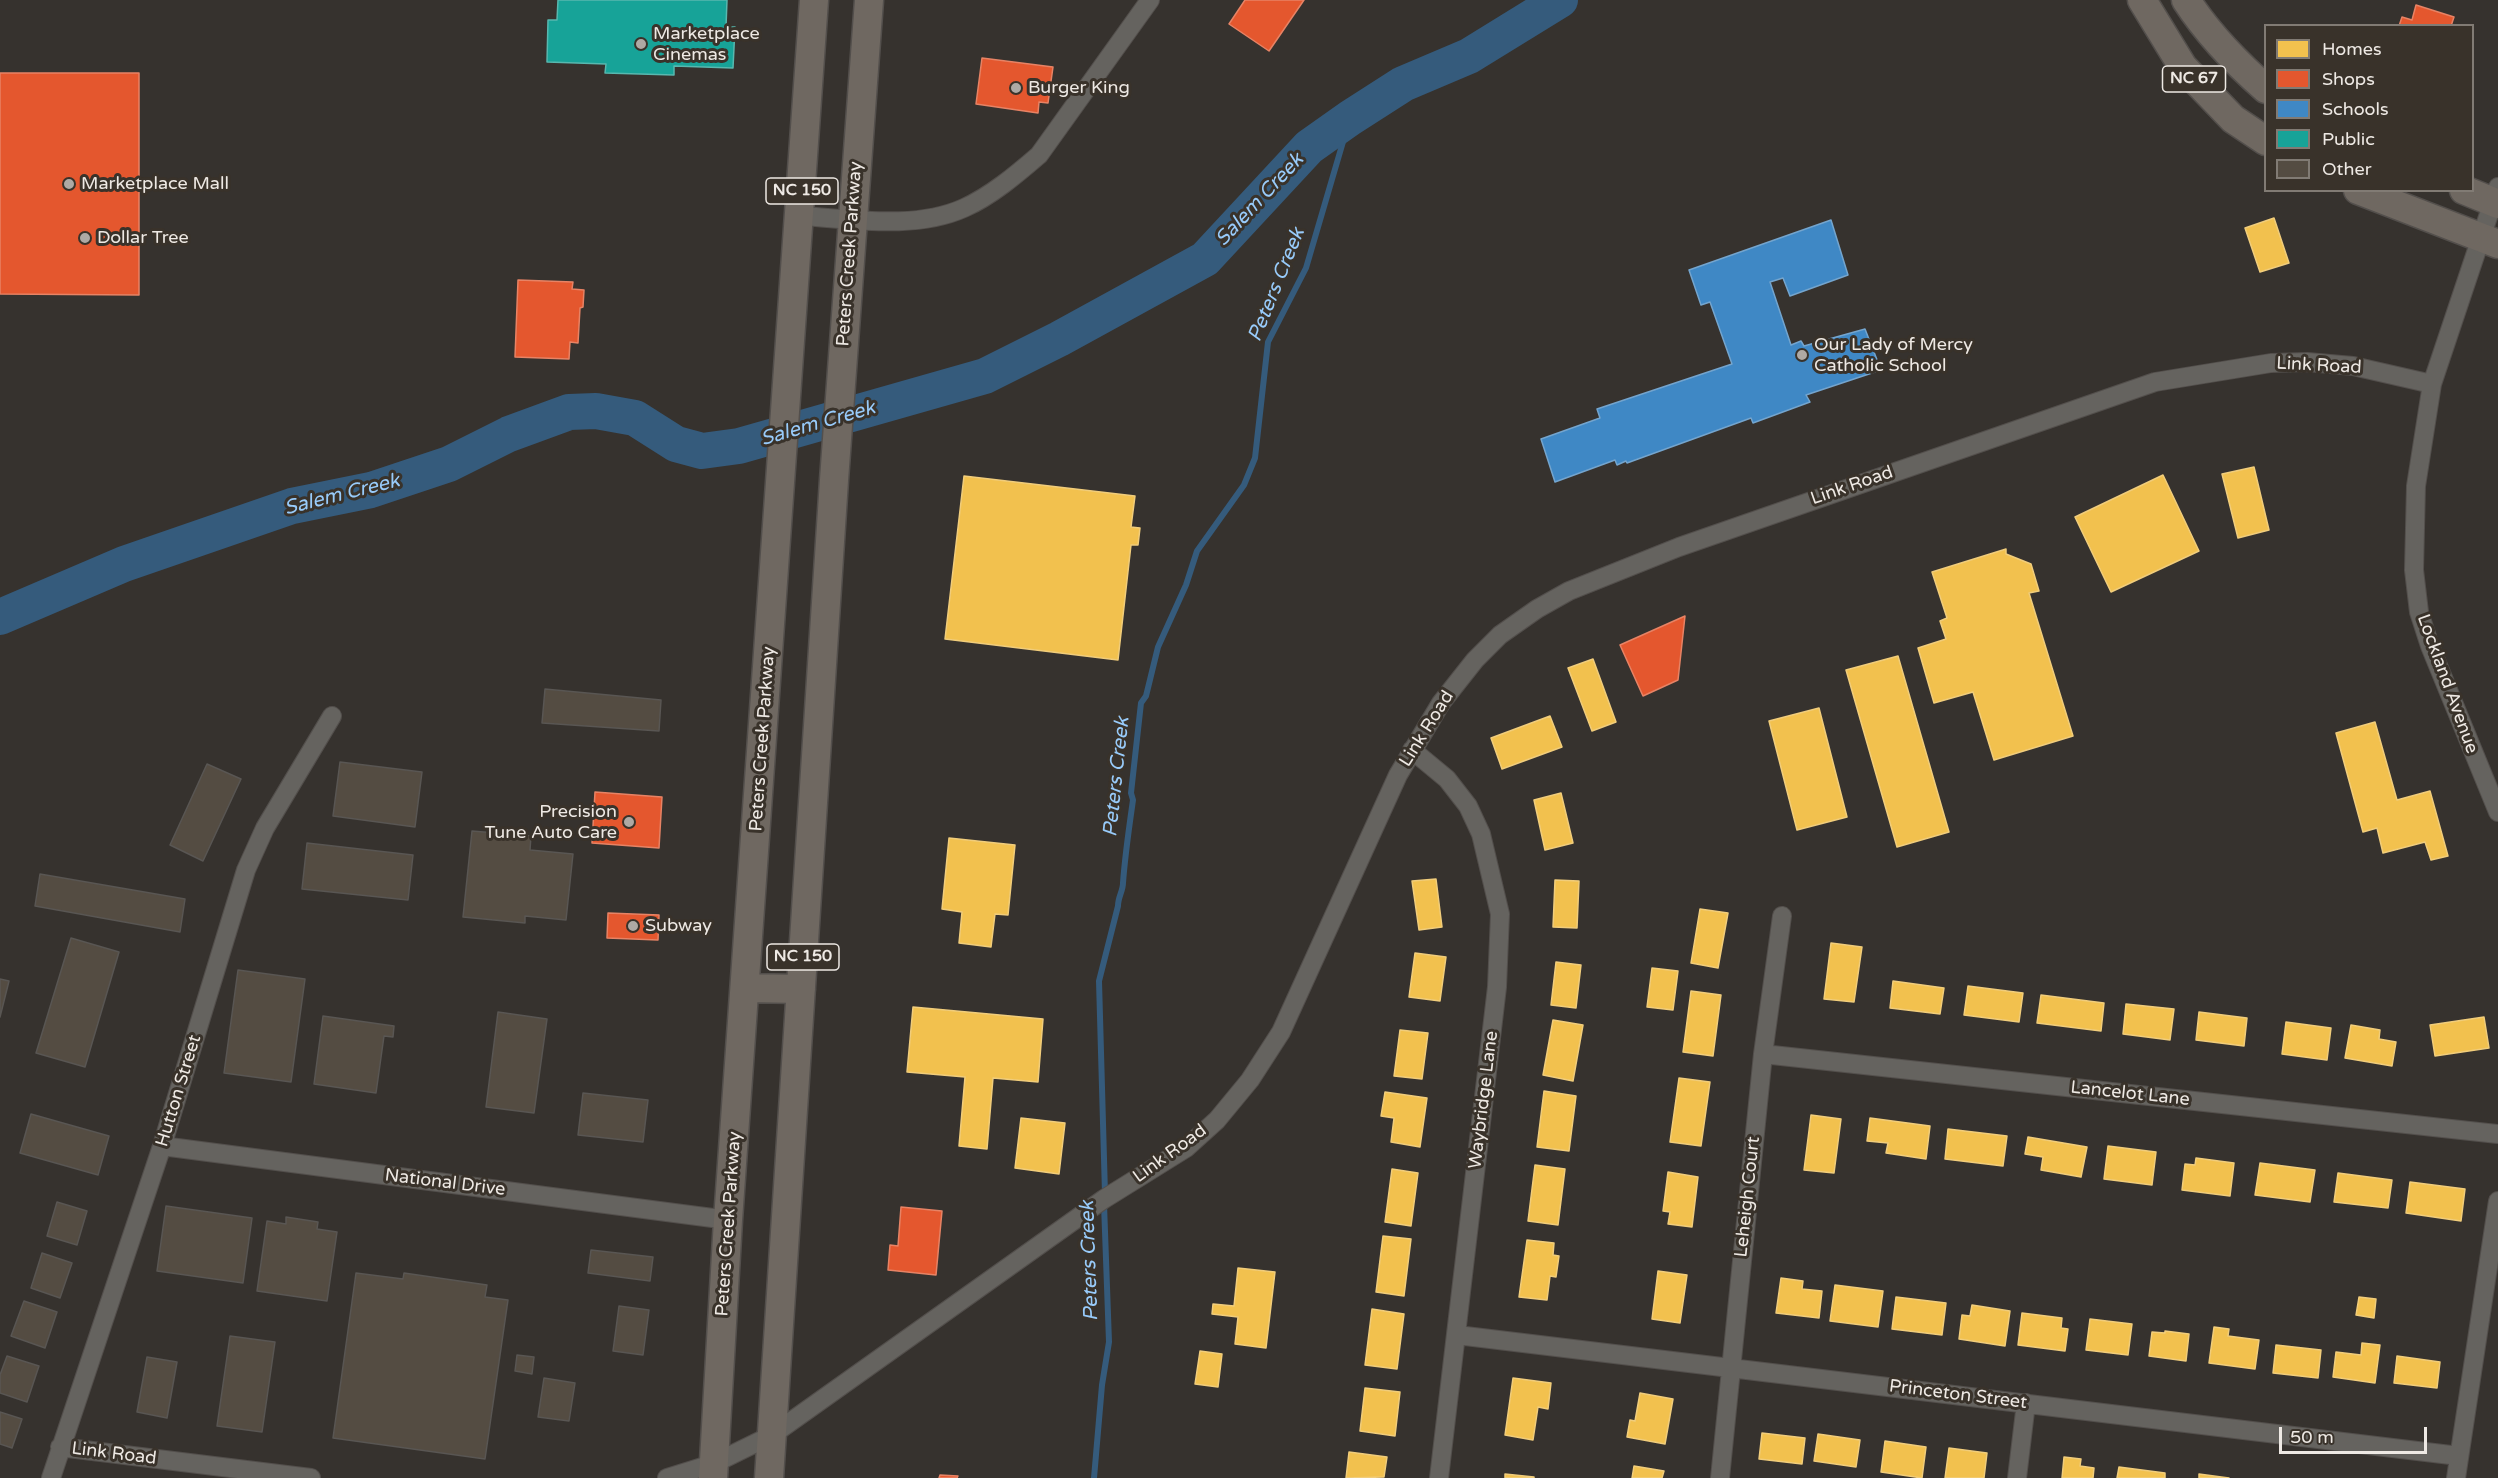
<!DOCTYPE html>
<html>
<head>
<meta charset="utf-8">
<style>
	body { margin:0 }
	#map { position:relative; width:2498px; height:1478px; overflow:hidden; background:#36322e; font-family:"Varela Round",sans-serif }
	canvas { display:block }
	.legend { position:absolute; left:2264px; top:24px; width:210px; height:168px; box-sizing:border-box; background:#39322a; border:2px solid #817b74; margin:0; padding:8px 10px; list-style:none; font-size:18px; color:#eee9e4 }
	.legend li { display:flex; align-items:center; gap:12px; height:30px }
	.legend b { width:30px; border:2px solid #817b74 }
	.scale { position:absolute; left:2279px; top:1427px; width:148px; height:27px; box-sizing:border-box; border:3px solid #eee9e4; border-top:0; padding-left:8px; font-size:18px; line-height:21px; white-space:nowrap; color:#eee9e4; -webkit-text-stroke:4px #39322a; paint-order:stroke }
</style>
</head>
<body>
<div id="map">
<canvas width="2498" height="1478"></canvas>
<ul class="legend">
<li><b style="height:16px;background:#f2c14e"></b>Homes</li>
<li><b style="height:16px;background:#e4572e"></b>Shops</li>
<li><b style="height:16px;background:#3f88c5"></b>Schools</li>
<li><b style="height:16px;background:#17a398"></b>Public</li>
<li><b style="height:16px;background:#544c42"></b>Other</li>
</ul>
<div class="scale">50 m</div>
</div>
<script>
const ctx = document.querySelector('canvas').getContext('2d');
ctx.lineJoin = 'round';
function fill(path, color) { ctx.fillStyle = color; ctx.fill(path, 'evenodd'); }
function stroke(path, color, width, dash) { ctx.strokeStyle = color; ctx.lineWidth = width; ctx.lineCap = dash ? 'butt' : 'round'; ctx.setLineDash(dash || []); ctx.stroke(path); }
function label(font, color, halo, rows, align = 'center') {
  ctx.font = font + ' "Varela Round",sans-serif'; ctx.lineWidth = 6; ctx.setLineDash([]); ctx.textBaseline = 'middle'; ctx.strokeStyle = halo; ctx.fillStyle = color; for (const [text, x, y, turn = 0] of rows) {
    ctx.save(); ctx.translate(x, y); ctx.rotate((+turn || 0) * Math.PI / 180); ctx.textAlign = isNaN(turn) ? turn : align; if (halo) ctx.strokeText(text, 0, 0); ctx.fillText(text, 0, 0); ctx.restore();
  }
}
const homes = new Path2D(`
	M2274,218L2289,263L2260,272L2245,228Z
	M2254,467L2269,530L2238,538L2222,474Z
	M2163,475L2199,551L2111,592L2075,517Z
	M964,476L1135,496L1131,527L1140,528L1138,545H1131L1118,660L945,639Z
	M2006,549V554L2031,564L2039,591L2029,593L2073,736L1994,760L1973,692L1934,703L1918,648L1946,639L1940,621L1947,618L1932,572Z
	M1898,656L1949,832L1897,847L1846,670Z
	M1593,659L1616,722L1592,731L1568,668Z
	M1819,708L1847,817L1797,830L1769,721Z
	M1550,716L1562,747L1502,769L1491,738Z
	M2375,722L2397,800L2430,791L2448,856L2431,860L2425,842L2383,853L2377,828L2363,832L2336,733Z
	M1561,793L1573,843L1545,850L1534,800Z
	M949,838L1015,845L1008,915L995,914L991,947L959,943L962,912L942,909Z
	M1436,879L1442,927L1419,930L1412,881Z
	M1555,880L1579,881L1577,928L1553,927Z
	M1700,909L1728,913L1718,968L1691,963Z
	M1831,943L1862,947L1854,1002L1824,999Z
	M1415,953L1446,957L1440,1001L1409,997Z
	M1556,962L1581,965L1576,1008L1551,1005Z
	M1652,968L1678,971L1673,1010L1647,1007Z
	M1893,981L1944,988L1940,1014L1890,1008Z
	M1968,986L2023,993L2019,1022L1964,1015Z
	M1691,991L1721,995L1713,1056L1683,1052Z
	M2041,995L2104,1003L2101,1031L2037,1023Z
	M2126,1004L2174,1009L2170,1040L2123,1034Z
	M913,1007L1043,1019L1038,1082L993,1078L987,1149L959,1146L965,1077L907,1072Z
	M2199,1012L2247,1018L2244,1046L2196,1040Z
	M2484,1017L2489,1048L2435,1056L2430,1025Z
	M1553,1020L1583,1025L1573,1081L1543,1075Z
	M2286,1022L2331,1028L2327,1060L2282,1054Z
	M2351,1025L2380,1030L2379,1039L2396,1042L2392,1066L2345,1058Z
	M1400,1030L1428,1033L1422,1079L1394,1076Z
	M1679,1078L1710,1082L1701,1146L1670,1142Z
	M1544,1091L1576,1096L1569,1151L1537,1147Z
	M1385,1092L1427,1098L1420,1147L1391,1142L1394,1118L1381,1116Z
	M1811,1115L1841,1119L1834,1173L1804,1170Z
	M1021,1118L1065,1123L1059,1174L1015,1168Z
	M1870,1118L1930,1126L1926,1159L1886,1153L1888,1143L1867,1141Z
	M1948,1129L2007,1136L2003,1166L1945,1159Z
	M2028,1137L2087,1147L2081,1177L2041,1170L2043,1157L2025,1154Z
	M2108,1146L2156,1152L2152,1185L2104,1179Z
	M2196,1158L2234,1163L2230,1196L2182,1190L2185,1164L2195,1165Z
	M2260,1163L2315,1170L2310,1202L2255,1195Z
	M1535,1165L1565,1169L1558,1225L1528,1221Z
	M1392,1169L1418,1173L1411,1226L1385,1222Z
	M1668,1172L1698,1177L1692,1227L1668,1224L1670,1212L1663,1211Z
	M2338,1173L2392,1180L2388,1208L2334,1202Z
	M2410,1182L2465,1189L2461,1221L2406,1213Z
	M1383,1236L1411,1239L1404,1296L1376,1292Z
	M1527,1240L1554,1243L1553,1255L1559,1256L1556,1277L1550,1276L1547,1300L1519,1297Z
	M1238,1268L1275,1272L1266,1348L1235,1344L1238,1317L1212,1314L1213,1304L1234,1306Z
	M1658,1271L1687,1275L1680,1323L1652,1319Z
	M1781,1278L1803,1281L1802,1289L1822,1291L1819,1318L1776,1313Z
	M1835,1285L1883,1291L1878,1327L1830,1321Z
	M1896,1297L1946,1303L1942,1335L1892,1329Z
	M2359,1297L2376,1299L2374,1318L2356,1315Z
	M1972,1305L2010,1311L2005,1346L1959,1339L1962,1315L1970,1316Z
	M1372,1309L1404,1314L1397,1369L1365,1365Z
	M2022,1313L2062,1318L2061,1328L2068,1329L2065,1351L2018,1345Z
	M2090,1319L2132,1324L2128,1355L2086,1350Z
	M2214,1327L2229,1329L2228,1336L2259,1340L2255,1369L2209,1363Z
	M2165,1331L2189,1334L2186,1361L2149,1356L2152,1332L2165,1333Z
	M2362,1343L2380,1345L2375,1383L2333,1377L2336,1352L2361,1355Z
	M2276,1345L2321,1350L2318,1378L2273,1373Z
	M1200,1351L1222,1354L1218,1387L1195,1384Z
	M2397,1356L2440,1362L2437,1388L2394,1383Z
	M1513,1378L1551,1383L1548,1409L1538,1407L1533,1440L1505,1435Z
	M1365,1388L1400,1392L1395,1436L1360,1431Z
	M1640,1393L1673,1399L1665,1444L1627,1437L1630,1420L1635,1421Z
	M1762,1433L1805,1438L1802,1464L1759,1459Z
	M1818,1434L1860,1440L1856,1467L1814,1461Z
	M1885,1441L1926,1447L1922,1478L1881,1472Z
	M1949,1448L1987,1453L1984,1478H1945Z
	M1349,1452L1387,1457L1384,1477L1346,1478Z
	M2064,1457L2081,1459L2080,1466L2094,1468L2093,1478H2062Z
	M1634,1466L1664,1471L1662,1478H1632Z
	M2119,1467L2165,1473V1478H2117Z
	M1505,1474L1534,1477V1478H1505Z
	M2199,1474L2229,1478H2199Z`);
const shops = new Path2D(`
	M1245,0H1304L1269,51L1229,24Z
	M2416,5L2454,17L2451,26H2399L2402,17L2412,20Z
	M982,58L1053,67L1048,103L1039,102L1038,113L976,104Z
	M0,73H139V295L0,294Z
	M518,280L573,282L572,289L584,290L583,307L580,308L578,343L570,342L569,359L515,357Z
	M1685,616L1678,680L1643,696L1620,645Z
	M595,792L662,797L659,848L592,843Z
	M608,913L659,915L658,940L607,938Z
	M901,1207L942,1211L936,1275L888,1270L890,1245L898,1246Z
	M940,1475L958,1476L957,1478H939Z`);
const schools = new Path2D(`
	M1831,220L1848,275L1790,296L1783,278L1770,282L1791,345L1801,341L1804,346L1865,329L1881,370L1806,395L1810,402L1753,423L1751,418L1627,463L1626,461L1617,465L1615,460L1555,482L1541,439L1600,418L1597,409L1732,364L1710,302L1701,305L1689,270Z`);
const public = new Path2D(`
	M558,0H727L726,27H735L733,68L674,66V75L605,73L606,64L547,62L548,20H557Z`);
const stream = new Path2D(`
	M1105,1194L1099,981L1118,906C1118,897 1123,891 1123,883C1125,855 1129,828 1133,800L1131,793L1141,703L1146,696L1158,647L1186,585L1197,551L1244,485L1255,458L1268,342L1306,268L1350,118
	M1094,1478L1102,1385L1109,1342L1104,1204`);
const river = new Path2D(`
	M0,617L124,564L292,506L371,490L449,464L509,434L569,412L596,411L635,418L676,444L702,451L739,446L985,376L1059,339L1205,259L1309,147L1350,118L1403,84L1469,56L1560,0`);
const building = new Path2D(`
	M545,689L661,700L659,731L542,723Z
	M340,762L422,772L415,827L333,816Z
	M207,764L241,779L203,861L170,845Z
	M472,831L531,836L530,850L573,854L566,920L525,916V923L463,917Z
	M307,843L413,855L408,900L302,889Z
	M40,874L185,899L180,932L35,906Z
	M71,938L119,952L85,1067L36,1053Z
	M238,970L305,979L291,1082L224,1073Z
	M0,979L9,981L0,1017Z
	M498,1012L547,1019L534,1113L486,1107Z
	M323,1016L394,1026L393,1037L384,1036L376,1093L314,1084Z
	M583,1093L648,1100L643,1142L578,1135Z
	M31,1114L109,1136L98,1175L20,1153Z
	M57,1202L87,1211L77,1245L47,1236Z
	M166,1206L252,1218L243,1283L157,1271Z
	M286,1217L318,1222L317,1229L337,1232L327,1301L257,1291L267,1221L286,1224Z
	M591,1250L653,1257L650,1281L588,1273Z
	M42,1253L72,1263L60,1298L31,1288Z
	M356,1273L403,1279L404,1273L487,1285L485,1297L508,1300L485,1459L333,1438Z
	M24,1301L57,1312L45,1348L11,1336Z
	M619,1306L649,1310L643,1355L613,1351Z
	M230,1336L275,1342L262,1432L217,1426Z
	M517,1355L534,1357L532,1374L515,1371Z
	M7,1356L39,1366L27,1402L0,1393V1375Z
	M147,1357L177,1362L167,1418L137,1412Z
	M544,1378L575,1383L569,1421L538,1417Z
	M0,1412L22,1419L12,1448L0,1444Z`);
const street = new Path2D(`
	M2498,187L2432,384L2416,486L2414,570L2419,612L2430,646L2498,812
	M801,216C853,219 915,230 964,208C991,196 1017,174 1039,155L1150,0
	M1412,750L1447,779L1468,806L1481,834L1500,914L1497,987L1439,1478
	M1763,1054L2498,1134
	M162,1146L728,1220
	M1457,1335L2459,1456
	M60,1447L311,1478
	M51,1478L162,1146L246,870L265,828L332,716
	M667,1478L715,1463L772,1435L1104,1199L1186,1148L1217,1120L1250,1080L1281,1032L1398,775L1441,703L1475,660L1500,635L1537,609L1569,591L1679,547L2155,382L2271,363L2307,362L2353,366L2432,384
	M1720,1478L1763,1054L1782,916
	M2017,1478L2026,1403
	M2456,1478L2498,1201`);
const primary = new Path2D(`
	M2142,0L2183,67L2233,119L2266,141
	M2186,0C2208,34 2235,62 2266,89
	M2358,190L2498,244
	M2464,190L2498,204
	M745,988L801,989
	M713,1478L728,1220L814,0
	M769,1478L834,480L869,0`);
const markers = [
	[641,44,6,"#aea9a4"],
	[1016,88,6,"#aea9a4"],
	[69,184,6,"#aea9a4"],
	[85,238,6,"#aea9a4"],
	[1802,355,6,"#aea9a4"],
	[629,822,6,"#aea9a4"],
	[633,926,6,"#aea9a4"]
];
const shields = [
	[2194,79,63],
	[802,191,72],
	[803,957,72]
];
const shieldNames = [
	["NC 67",2194,79],
	["NC 150",802,191],
	["NC 150",803,957]
];
const poiNames = [
	["Marketplace",653,34],
	["Cinemas",653,55],
	["Burger King",1028,88],
	["Marketplace Mall",81,184],
	["Dollar Tree",97,238],
	["Our Lady of Mercy",1814,345],
	["Catholic School",1814,366],
	["Precision",617,812,"right"],
	["Tune Auto Care",617,833,"right"],
	["Subway",645,926]
];
const streetNames = [
	["Peters Creek Parkway",850,254,-86],
	["Link Road",2319,366,3],
	["Link Road",1852,486,-19],
	["Lockland Avenue",2447,684,70],
	["Link Road",1427,729,-58],
	["Peters Creek Parkway",763,739,-86],
	["Hutton Street",179,1091,-73],
	["Lancelot Lane",2130,1094,6],
	["Waybridge Lane",1484,1100,-83],
	["Link Road",1170,1154,-36],
	["National Drive",445,1183,7],
	["Leheigh Court",1748,1197,-84],
	["Peters Creek Parkway",729,1224,-86],
	["Princeton Street",1958,1395,7],
	["Link Road",114,1454,7]
];
const waterNames = [
	["Salem Creek",1260,200,-47],
	["Peters Creek",1277,285,-68],
	["Salem Creek",818,424,-16],
	["Salem Creek",342,495,-14],
	["Peters Creek",1117,777,-84],
	["Peters Creek",1090,1261,-92]
];
fill(homes, '#f2c14e');
stroke(homes, '#f1cd7b', 1.5);
fill(shops, '#e4572e');
stroke(shops, '#e78365', 1.5);
fill(schools, '#3f88c5');
stroke(schools, '#74a5ce', 1.5);
fill(public, '#17a398');
stroke(public, '#58b8af', 1.5);
stroke(stream, '#355b7c', 6);
stroke(river, '#355b7c', 36);
fill(building, '#544c42');
stroke(building, '#595653', 1.5);
stroke(street, '#534f4c', 20);
stroke(primary, '#534f4c', 31);
stroke(street, '#65635f', 18);
stroke(primary, '#6f6861', 28);
for (const [x, y, r, color] of markers) { const dot = new Path2D(); dot.arc(x, y, r, 0, 2 * Math.PI); ctx.fillStyle = color; ctx.fill(dot); stroke(dot, '#39322a', 2); }
for (const [x, y, w] of shields) { const box = new Path2D(); box.roundRect(x - w / 2, y - 13, w, 26, 4.5); ctx.fillStyle = '#39322a'; ctx.fill(box); stroke(box, '#eee9e4', 1.5); }
label('bold 16px', '#eee9e4', null, shieldNames);
label('18px', '#eee9e4', '#39322a', poiNames, 'left');
label('18px', '#eee9e4', '#39322a', streetNames);
label('italic 20px', '#98cbfa', '#39322a', waterNames);
</script>
</body>
</html>
